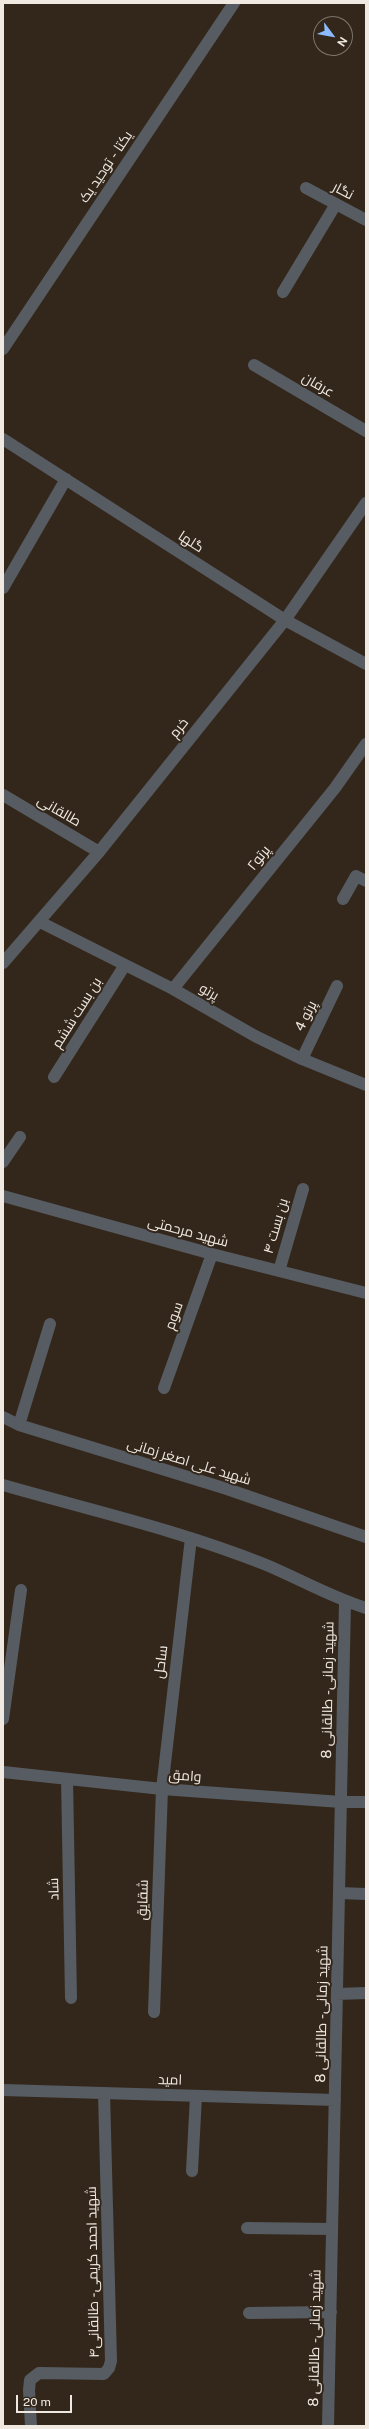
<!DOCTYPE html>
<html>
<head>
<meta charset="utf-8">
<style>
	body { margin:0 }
	#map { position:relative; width:369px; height:2429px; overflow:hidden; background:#33271b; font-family:"Public Sans",sans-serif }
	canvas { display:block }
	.frame { position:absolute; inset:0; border:4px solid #f0e9e1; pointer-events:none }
	.north { position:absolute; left:313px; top:16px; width:40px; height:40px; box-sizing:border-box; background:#33271b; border:1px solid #7f756a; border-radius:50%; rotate:122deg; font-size:11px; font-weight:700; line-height:16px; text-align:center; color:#f0e9e1 }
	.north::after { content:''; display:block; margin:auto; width:14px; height:18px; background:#8bbafc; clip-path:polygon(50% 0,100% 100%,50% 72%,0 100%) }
	.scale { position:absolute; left:16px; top:2395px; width:56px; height:18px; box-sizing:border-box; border:2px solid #f0e9e1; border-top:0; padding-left:5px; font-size:12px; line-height:14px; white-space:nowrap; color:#f0e9e1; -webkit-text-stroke:3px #33271b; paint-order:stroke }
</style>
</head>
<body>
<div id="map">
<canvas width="369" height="2429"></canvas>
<div class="frame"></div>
<div class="north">N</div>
<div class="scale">20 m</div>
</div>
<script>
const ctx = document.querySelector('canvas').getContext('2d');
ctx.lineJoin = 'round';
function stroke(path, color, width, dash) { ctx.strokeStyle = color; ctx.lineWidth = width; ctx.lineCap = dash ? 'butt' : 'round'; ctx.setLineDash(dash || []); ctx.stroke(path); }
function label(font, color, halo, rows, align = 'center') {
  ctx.font = font + ' "Public Sans",Cairo,sans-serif'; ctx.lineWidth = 4; ctx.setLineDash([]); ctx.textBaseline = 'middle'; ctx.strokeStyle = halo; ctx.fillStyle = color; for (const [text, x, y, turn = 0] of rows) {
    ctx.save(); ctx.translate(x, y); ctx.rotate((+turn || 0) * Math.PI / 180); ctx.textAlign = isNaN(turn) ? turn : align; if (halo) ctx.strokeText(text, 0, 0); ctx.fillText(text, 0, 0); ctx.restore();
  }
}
const street = new Path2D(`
	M306,188L366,220
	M283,292L336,204
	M3,349L234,3
	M254,365L366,431
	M3,439L285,620L366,664
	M3,588L66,479
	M3,795L99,852
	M343,899L356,876L366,881
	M40,922L173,989L255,1036L302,1059L366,1085
	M3,963L99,852L285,620L366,503
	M173,989L335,788L366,744
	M302,1059L337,986
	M54,1077L125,965
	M3,1162L20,1137
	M3,1196L212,1254L366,1293
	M279,1271L303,1189
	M164,1388L212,1254
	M3,1417L19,1425L227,1489L366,1537
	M19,1425L50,1324
	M3,1485C90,1510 179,1530 264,1564C298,1578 330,1597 366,1608
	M3,1719L21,1590
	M3,1772L162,1789L341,1802H366
	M67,1779L71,1998
	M339,1893L366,1894
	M337,1994L366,1993
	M154,2012L162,1789L191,1538
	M3,2090L335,2100
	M192,2171L196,2096
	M247,2228L332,2229
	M249,2313L331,2312
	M31,2426L29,2390L30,2380L39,2373L104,2374L109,2368L111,2361L104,2093
	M328,2426L345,1602`);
const streetNames = [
	["یکتا - توحید یک",106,167,-56],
	["نگار",343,191,28],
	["عرفان",318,385,30],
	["گلها",191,542,33],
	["خرم",179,728,-51],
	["طالقانی",59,811,30],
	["پرتو۲",259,858,-51],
	["پرتو",209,992,30],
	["بن بست ششم",77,1013,-58],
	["پرتو 4",306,1016,-64],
	["بن بست ۴",276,1226,-74],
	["شهید مرحمتی",188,1232,15],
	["سوم",174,1316,-70],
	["شهید علی اصغر زمانی",189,1462,17],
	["ساحل",161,1662,-83],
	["شهید زمانی- طالقانی 8",328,1690,-89],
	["وامق",185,1776,4],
	["شاد",54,1889,-91],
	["شقایق",143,1900,-88],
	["شهید زمانی- طالقانی 8",322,2014,-89],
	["امید",170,2080,2],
	["شهید احمد کریمی- طالقانی۴",93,2272,-91],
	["شهید زمانی- طالقانی 8",315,2338,-89]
];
stroke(street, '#575c62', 12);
label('14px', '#f0e9e1', '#33271b', streetNames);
</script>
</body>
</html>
